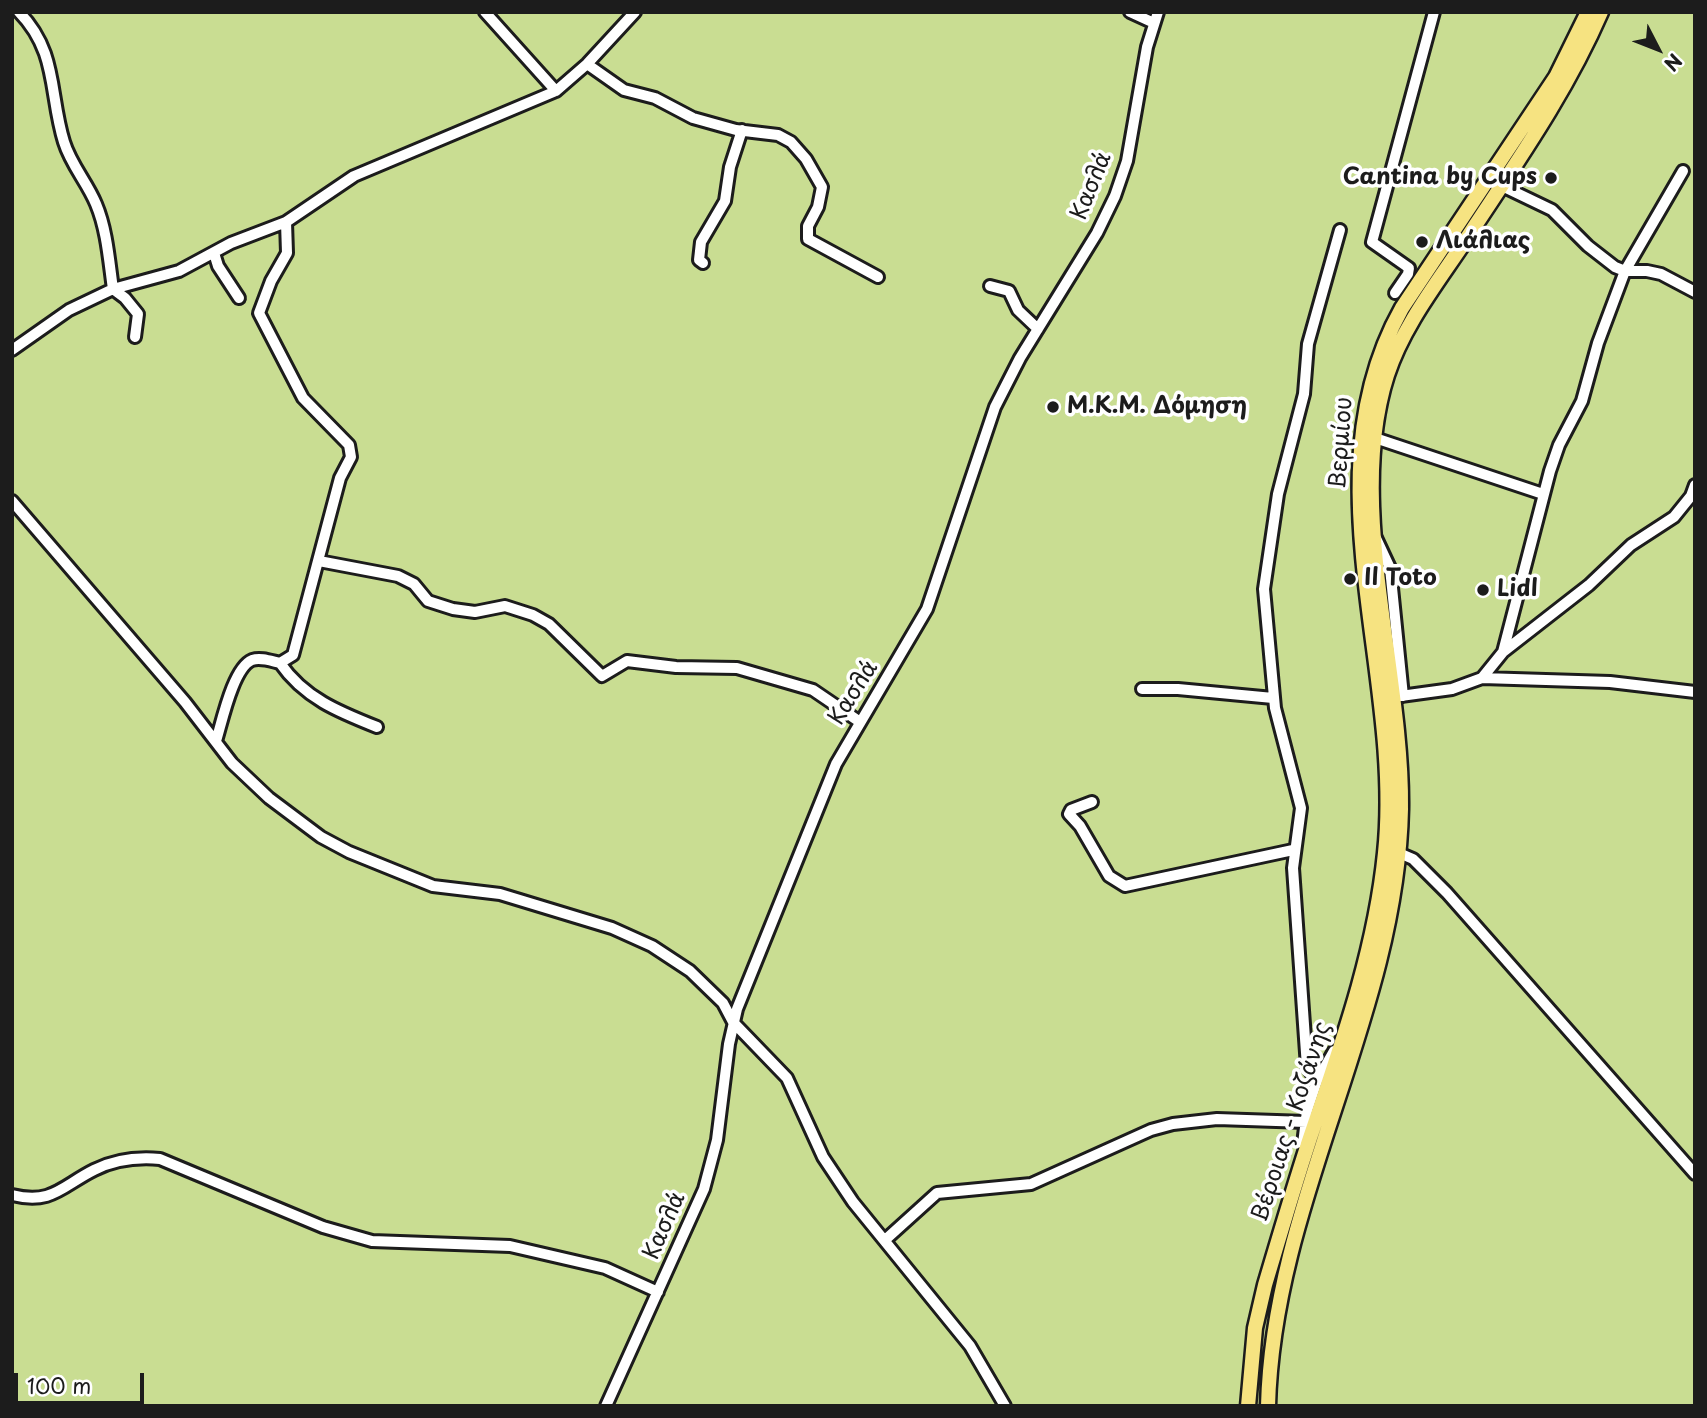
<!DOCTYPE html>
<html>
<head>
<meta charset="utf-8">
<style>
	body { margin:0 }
	#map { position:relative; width:1707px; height:1418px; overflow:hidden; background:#f8ebf7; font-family:"Playpen Sans",sans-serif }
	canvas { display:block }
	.frame { position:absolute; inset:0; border:14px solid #1c1c1c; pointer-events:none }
	.north { position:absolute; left:1623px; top:14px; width:70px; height:70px; -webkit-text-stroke:5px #fff; paint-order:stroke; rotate:132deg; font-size:19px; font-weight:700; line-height:28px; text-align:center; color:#1c1c1c }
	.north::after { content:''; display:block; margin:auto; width:24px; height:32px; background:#1c1c1c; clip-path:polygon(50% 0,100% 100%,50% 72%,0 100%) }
	.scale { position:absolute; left:14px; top:1373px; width:130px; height:32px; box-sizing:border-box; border:4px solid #1c1c1c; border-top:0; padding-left:9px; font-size:21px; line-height:24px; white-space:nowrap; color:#1c1c1c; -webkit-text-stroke:5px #fff; paint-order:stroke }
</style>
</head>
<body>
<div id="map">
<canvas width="1707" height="1418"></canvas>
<div class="frame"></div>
<div class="north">N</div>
<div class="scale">100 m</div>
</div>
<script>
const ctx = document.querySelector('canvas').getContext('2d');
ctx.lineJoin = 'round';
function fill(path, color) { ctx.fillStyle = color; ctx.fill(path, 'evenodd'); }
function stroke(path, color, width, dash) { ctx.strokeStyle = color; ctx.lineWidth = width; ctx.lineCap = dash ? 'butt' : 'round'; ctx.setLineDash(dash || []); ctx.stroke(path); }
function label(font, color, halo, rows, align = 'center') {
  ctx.font = font + ' "Playpen Sans",sans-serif'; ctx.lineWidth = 7; ctx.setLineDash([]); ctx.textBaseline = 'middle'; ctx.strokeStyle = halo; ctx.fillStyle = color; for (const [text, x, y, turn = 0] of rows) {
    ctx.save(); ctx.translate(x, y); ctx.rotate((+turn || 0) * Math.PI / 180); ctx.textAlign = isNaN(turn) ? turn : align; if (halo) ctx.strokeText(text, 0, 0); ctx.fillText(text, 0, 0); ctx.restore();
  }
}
const green = new Path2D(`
	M12,12H1695V1406H12Z`);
const minor = new Path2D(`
	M19,12C58,52 49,94 64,142C71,165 87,182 96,204C107,230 109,261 113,289L125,298L138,314L135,337
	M485,12L556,91
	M1130,12L1154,23
	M587,64L624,90L655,98L693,118L736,130L778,135L791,142L806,159L822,187L818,207L808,226V239L878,277
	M1502,186L1552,210L1588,246L1615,267L1625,271H1647L1661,274L1695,292
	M214,253L218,266L239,298
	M703,263L699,260L701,242L725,201L730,167L742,130
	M990,286L1009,291L1018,310L1038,329
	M1395,293L1408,274L1409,268L1372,242L1434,12
	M12,350L69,310L113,289L179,271L231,243L286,222L354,176L556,91L587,64L635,12
	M1375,438L1543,494
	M12,501L185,702L232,763L269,798L321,837L349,852L433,886L500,894L612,928L652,946L690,971L723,1003L733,1022L787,1078L823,1157L853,1202L970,1346L1005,1406
	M1376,538L1390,568L1403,696
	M319,561L398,576L414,584L428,601L453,609L475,612L505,606L533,615L549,624L602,676L627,661L676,667L737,668L813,690L860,722
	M1503,652L1589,585L1631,545L1674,517L1691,496L1695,485
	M280,663C304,698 339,712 377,727
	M1482,678L1503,652L1550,471L1559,445L1582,401L1598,343L1625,271L1683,171
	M1142,689H1178L1273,698
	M1386,698L1452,689L1482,678L1610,682L1695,692
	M216,741C222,722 233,668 252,660C261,657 271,661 280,663L293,655L340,478L351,457L349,445L303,398L259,313L271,281L287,253L286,222
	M1092,802L1071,810L1069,814L1080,826L1109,876L1125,886L1293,850
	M1399,853L1413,859L1447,893L1695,1174
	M1317,1081L1307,1067L1293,868L1301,808L1275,708L1264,589L1278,494L1304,394L1308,344L1340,230
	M1303,1144L1307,1111L1317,1081L1334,1051
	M12,1195C52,1205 62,1186 94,1170C114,1160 138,1157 160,1159L323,1227L372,1241L510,1246L605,1268L658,1292
	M885,1240L937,1193L1031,1184L1151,1130L1173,1124L1217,1119L1306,1122
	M606,1406L704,1189L717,1140L729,1044L737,1009L836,764L927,609L995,407L1020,358L1097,233L1115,196L1127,161L1147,47L1158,12`);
const major = new Path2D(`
	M1248,1406L1255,1328L1265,1285C1279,1238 1293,1190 1308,1144C1340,1049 1375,953 1385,853C1404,673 1307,477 1402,308L1556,77L1588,12
	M1268,1406C1273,1199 1397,1016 1401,809C1403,673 1345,505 1387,375C1403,326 1437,283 1465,241C1514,166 1565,95 1601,12`);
const markers = [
	[1551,178,7,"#1c1c1c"],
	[1422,242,7,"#1c1c1c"],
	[1053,407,7,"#1c1c1c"],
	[1350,579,7,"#1c1c1c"],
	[1483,590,7,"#1c1c1c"]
];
const poiNames = [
	["Cantina by Cups",1537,178,"right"],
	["Λιάλιας",1436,242],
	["Μ.Κ.Μ. Δόμηση",1067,407],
	["Il Toto",1364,579],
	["Lidl",1497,590]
];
const streetNames = [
	["Κασλά",1092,186,-68],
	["Βερμίου",1342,443,-86],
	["Κασλά",854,693,-58],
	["Βέροιας - Κοζάνης",1292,1122,-72],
	["Κασλά",665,1226,-66]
];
fill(green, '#c9dd92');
stroke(minor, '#1c1c1c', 16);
stroke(major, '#1c1c1c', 19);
stroke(minor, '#fff', 10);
stroke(major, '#f6e381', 14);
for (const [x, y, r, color] of markers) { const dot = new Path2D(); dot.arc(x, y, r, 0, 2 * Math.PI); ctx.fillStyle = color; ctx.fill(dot); stroke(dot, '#fff', 2.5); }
label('bold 23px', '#1c1c1c', '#fff', poiNames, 'left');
label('23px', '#1c1c1c', '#fff', streetNames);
</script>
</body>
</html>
